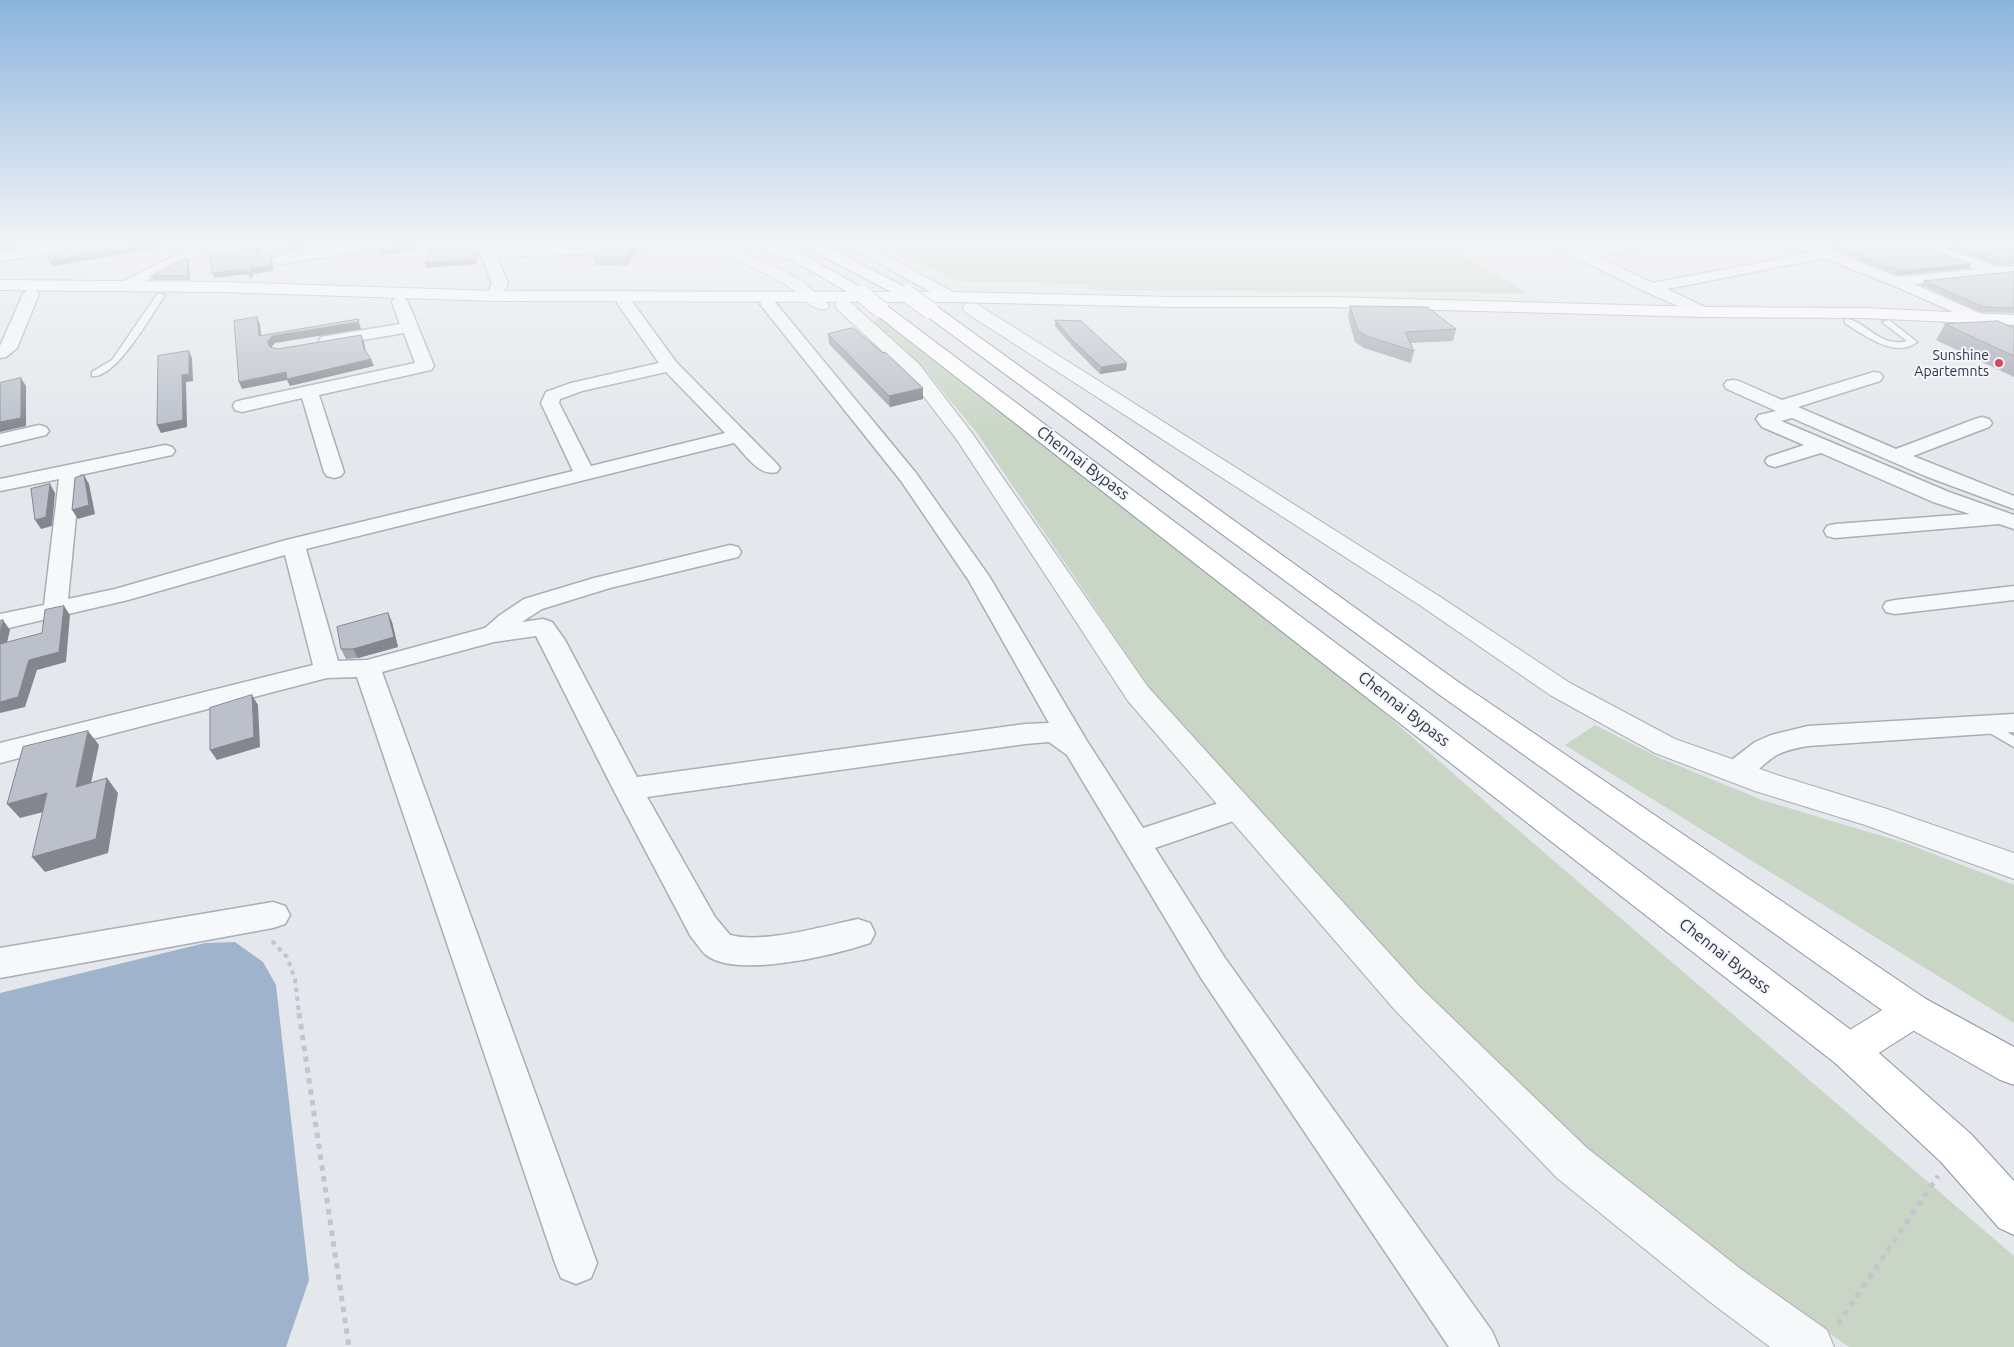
<!DOCTYPE html>
<html>
<head>
<meta charset="utf-8">
<style>
	body { margin:0 }
	canvas { display:block; background:#e4e7ec }
</style>
</head>
<body>
<canvas width="2014" height="1347"></canvas>
<script>
const ctx = document.querySelector('canvas').getContext('2d');
ctx.lineJoin = 'round';
function fill(path, color) { ctx.fillStyle = color; ctx.fill(path, 'evenodd'); }
function stroke(path, color, width, dash) { ctx.strokeStyle = color; ctx.lineWidth = width; ctx.lineCap = dash ? 'butt' : 'round'; ctx.setLineDash(dash || []); ctx.stroke(path); }
function label(font, color, halo, rows, align = 'center') {
  ctx.font = font + ' Ubuntu,sans-serif'; ctx.lineWidth = 4; ctx.setLineDash([]); ctx.textBaseline = 'middle'; ctx.strokeStyle = halo; ctx.fillStyle = color; for (const [text, x, y, turn = 0] of rows) {
    ctx.save(); ctx.translate(x, y); ctx.rotate((+turn || 0) * Math.PI / 180); ctx.textAlign = isNaN(turn) ? turn : align; if (halo) ctx.strokeText(text, 0, 0); ctx.fillText(text, 0, 0); ctx.restore();
  }
}
const green = new Path2D(`
	M900,245H1446L1527,293L1089,290L1087,284L956,281L897,249Z
	M878,318L1348,681L1489,805L2014,1256V1347H1849L1755,1280L1584,1152L1417,988L1151,690L977,433L921,365L873,323Z
	M1595,725L1660,758L1762,800L1905,843L2014,885V1023L1565,745Z`);
const water = new Path2D(`
	M235,942L263,962L276,985L309,1280L286,1347H0V993L205,943Z`);
const pathFar1 = new Path2D(`
	M272,941L287,957L295,979L299,1014`);
const path = new Path2D(`
	M299,1013L349,1347
	M1838,1324L1938,1176`);
const service = new Path2D(`
	M158,293L165,295C152,314 116,379 92,376V372L112,360Z
	M1845,319C1863,318 1880,349 1907,341L1882,322L1889,320L1917,342C1895,359 1864,335 1845,323Z
	M1986,721L2014,736V747L1981,728L1979,725L1981,722Z`);
const minor = new Path2D(`
	M53,245H76L77,247L75,250L70,251L0,261V253Z
	M197,245H215L213,248L127,290H117L114,287L117,284Z
	M349,245H385L378,249L280,264L275,263L273,260L275,257L280,256Z
	M473,245H488L492,249L655,245L648,249L586,254L497,257L508,283L500,299H490L487,296L492,283L481,254Z
	M1554,245H1573L1584,250L1613,245H1644L1637,249L1597,257L1653,283L1810,253L1798,248L1796,245H1816L1897,277L1977,269L1930,252L1928,249L1930,246L1937,245L1997,267L2014,266V274L1914,284L2014,328V339L1890,284L1824,258L1667,289L1709,309L1711,312L1709,315L1703,317L1644,291L1556,248Z
	M31,289L36,291L39,294L17,348L6,357L0,358V346L23,294L26,291Z
	M400,297L406,299L408,302L434,366L431,370L319,395L344,472L341,476L334,478L327,476L324,472L302,398L242,412L235,410L233,406L235,402L242,400L415,363L404,333L327,346L321,345L319,341L321,337L327,336L400,324L392,302L394,299Z
	M625,298L631,300L676,362L777,464L780,468L777,472C759,477 746,455 734,443L306,549L338,661L367,660L485,628L500,615L524,599L594,578L730,545L738,547L741,552L738,557L610,588L542,609L522,622L543,619L552,622L565,640L637,777L1025,724L1049,723L969,581L901,481L760,304L762,301H774L916,473L989,576L1087,741L1143,828L1237,797L1248,800L1252,808L1248,816L1155,848L1225,958L1492,1331L1499,1347H1449L1201,978L1067,755L1049,742L1025,744L647,797L715,917L730,935C764,944 823,926 858,919L870,923L875,933L870,943C834,955 737,979 706,955C700,950 696,942 691,937L613,789L536,636L494,642L382,672L597,1263L591,1278L576,1284L561,1278L555,1263L357,677L327,678L0,763V743L313,665L285,555L128,600L0,630V614L44,605L59,479L0,491V479L165,445L172,447L175,451L172,455L80,475L68,599L115,589L286,540L573,471L541,403L546,392L571,383L659,363L617,303L619,300ZM666,372L725,433L591,466L559,403L560,399L582,391Z
	M1874,372L1880,373L1883,377L1880,381L1798,407L1896,449L1975,419L1982,417L1989,419L1992,423L1989,427L1913,456L2014,496V509L1925,476L1792,418L1781,421L1949,492L2014,515V529L1999,524L1835,538L1827,536L1824,531L1827,526L1835,524L1970,514L1933,502L1821,453L1775,467L1768,465L1765,461L1768,457L1804,445L1762,427L1756,419L1759,415L1776,411L1727,389L1724,385L1727,381L1733,380L1739,381L1782,400Z
	M39,425L46,427L49,431L46,435L0,446V434Z
	M2014,586V600L1895,614L1886,612L1883,607L1886,602L1895,600Z
	M2014,714V732L1808,746C1797,748 1785,750 1775,756C1757,768 1748,786 1725,779L1720,772L1725,765L1755,742L1771,735L1808,726Z
	M273,902L285,906L290,915L285,924L273,928L0,978V948Z`);
const tertiary = new Path2D(`
	M703,245H723L774,266L802,281L829,305L827,309C813,312 803,297 792,289C766,271 734,260 705,248Z
	M849,245H867L957,294L959,297L957,300H945L851,248Z
	M843,300L849,301L919,364L972,433L1148,687L1420,987L1587,1148L1742,1270L1827,1330L1834,1347H1770L1710,1302L1557,1178L1394,1009L1128,701L957,440L905,372L837,309L835,305L837,301Z
	M971,303L977,304L1439,596L1570,683L1675,739L1777,775L1887,809L2014,853V879L1865,825L1755,791L1655,753L1550,695L1421,606L965,312L963,308L965,304Z`);
const primary = new Path2D(`
	M0,280L222,282L495,291L951,292L1174,297H1328L1703,307L1865,308L2014,315V325L1865,318L1703,317L1328,307H1174L951,302L495,301L222,292L0,290Z`);
const trunk = new Path2D(`
	M758,245H779L804,255L868,291L870,294L868,297H856L794,261L760,248Z
	M805,245H824L913,291L915,294L913,297H901L807,248Z
	M880,304L886,305L1863,1039L1971,1134L2014,1181V1235L1999,1228L1941,1162L1835,1063L874,313L872,309L874,305Z
	M930,305L936,306L1457,681L1926,999L2014,1047V1085L2000,1080L1900,1023L1437,693L924,314L922,310L924,306Z`);
const motorway = new Path2D(`
	M1913,995L1926,999L1932,1011L1926,1023L1863,1063L1849,1069L1835,1063L1830,1051L1835,1039L1900,999Z`);
const trunkBridge = new Path2D(`
	M862,294L880,309
	M907,294L930,310`);
const wall = new Path2D(`
	M636,245L637,252L626,266L595,265L593,258Z
	M1787,245H1798L1796,249Z
	M1822,245H1929L1931,249L1969,268L1897,275Z
	M1942,245H2014V264L1997,265Z
	M189,262L190,280H153L151,276Z
	M2014,272V313L1981,312L1921,285L1924,281Z
	M1350,306L1456,329L1453,341L1410,343L1414,351L1411,363L1364,348L1355,342L1348,317Z
	M1055,320L1126,370L1100,374L1072,346L1055,326Z
	M1945,324L2014,328V377L1936,340Z
	M828,334L923,388V399L890,407L829,344Z
	M388,613L392,622L398,647L358,658L346,659L341,649Z`);
const shadedWall = new Path2D(`
	M3,245H37L0,251V246Z
	M141,245H161L160,248L52,266L49,261Z
	M259,245H263L258,258L256,253Z
	M291,245H313L314,246L289,251L286,246Z
	M410,245H415L416,250L380,256L379,250Z
	M636,245L637,252L626,266L624,259Z
	M478,251L479,255L476,264L426,268L425,263Z
	M269,254L272,259L273,271L253,274L251,280L249,275L251,268Z
	M187,258L189,262L190,280L188,276Z
	M1971,264L1969,268L1897,275L1900,271Z
	M246,269L248,274L215,278L212,273Z
	M257,317L260,324L262,343L259,336Z
	M358,319L361,329L275,343L270,349L267,342L272,336Z
	M361,335L364,342L367,356L364,349Z
	M189,351L192,358L193,381L186,382L187,427L161,433L157,425L182,375Z
	M371,359L374,366L290,386L287,380L242,389L239,382L286,372Z
	M1127,363L1126,370L1100,374L1101,367Z
	M21,378L26,386V426L0,432V422Z
	M923,388V399L890,407L889,396Z
	M84,475L89,484L95,514L78,519L72,510Z
	M50,484L55,493L52,526L41,529L35,520Z
	M64,606L70,615L66,662L37,670L25,707L0,713V702L29,660Z
	M388,613L392,622L398,647L358,658L353,649Z
	M3,620L10,630L6,647L0,649V633Z
	M252,695L258,705L260,747L217,760L210,750Z
	M88,731L99,745L87,802L76,787Z
	M107,778L118,793L108,853L45,872L32,857Z
	M47,793L59,808L20,818L7,804Z`);
const building = new Path2D(`
	M73,245H141L49,261L48,256L64,248L72,246Z
	M235,245H259L256,253L269,254L271,266L251,268L249,275L246,269L212,273L209,252L238,253Z
	M377,245H410L379,250L376,246Z
	M434,245H473L478,251L475,259L425,263Z
	M635,245L624,259L593,258L602,248Z
	M1834,245H1929L1931,249L1971,264L1900,271Z
	M1956,245H2014V260L2000,261Z
	M187,258L188,276H151Z
	M2014,272V308L1984,307L1924,281Z
	M1350,306L1427,307L1456,329L1405,332L1414,351L1366,336L1358,330Z
	M257,317L259,336L358,319L359,322L272,336L267,342L270,347L278,349L361,335L364,349L371,359L287,379L286,372L239,382L234,321Z
	M1055,320L1081,321L1127,363L1101,367L1072,340Z
	M1998,321L2014,328V356L1945,324Z
	M853,328L883,353L885,352L923,388L889,396L828,334Z
	M189,351V374L182,375L183,420L157,425L158,356Z
	M21,378V418L0,422V383Z
	M84,475L89,505L72,510L75,478Z
	M50,484L46,517L35,520L31,489Z
	M64,606L59,652L29,660L18,697L0,702V644L42,633L45,610Z
	M388,613L394,637L353,649H341L337,627Z
	M3,620L0,633V621Z
	M252,695L254,737L210,750V708Z
	M88,731L76,787L107,778L96,839L32,857L47,793L7,804L23,747Z`);
const markers = [
	[1999,363,5,"#d1495b"]
];
const farPoinames = [
	["Sunshine",1989,355],
	["Apartemnts",1989,371]
];
const streetNames = [
	["Chennai Bypass",1083,463,37],
	["Chennai Bypass",1404,709,38],
	["Chennai Bypass",1725,956,38]
];
fill(green, '#c9d6c5');
fill(water, '#9fb4cc');
stroke(service, '#a9aeb7', 3);
stroke(minor, '#a9aeb7', 3);
stroke(tertiary, '#a9aeb7', 2);
stroke(primary, '#a3abb8', 2);
stroke(trunk, '#8b94a3', 2);
stroke(motorway, '#8b94a3', 2);
stroke(pathFar1, '#c2c5cb', 4, [4.5, 4.5]);
stroke(path, '#c2c5cb', 5, [5.5, 5.5]);
fill(service, '#f7f8fa');
fill(minor, '#f7f8fa');
fill(tertiary, '#f7f8fa');
fill(primary, '#fff');
fill(trunk, '#fff');
fill(motorway, '#fff');
stroke(trunkBridge, '#8b94a3', 18, []);
stroke(trunkBridge, '#fff', 17);
fill(wall, '#a1a5ae');
fill(shadedWall, '#83868d');
fill(building, '#bbc0ca');
stroke(building, '#83868d', 1);
const sky = ctx.createLinearGradient(0, 0, 0, 434);
sky.addColorStop(0, '#8bb4dd');
sky.addColorStop(0.56, '#f3f4f6');
sky.addColorStop(1, '#f3f4f600');
ctx.fillStyle = sky;
ctx.fillRect(0, 0, 2014, 434);
for (const [x, y, r, color] of markers) { const dot = new Path2D(); dot.arc(x, y, r, 0, 2 * Math.PI); ctx.fillStyle = color; ctx.fill(dot); stroke(dot, '#f4f6f9', 2); }
label('14px', '#2b3445', '#f4f6f9', farPoinames, 'right');
label('16px', '#2b3445', '#f4f6f9', streetNames);
</script>
</body>
</html>
